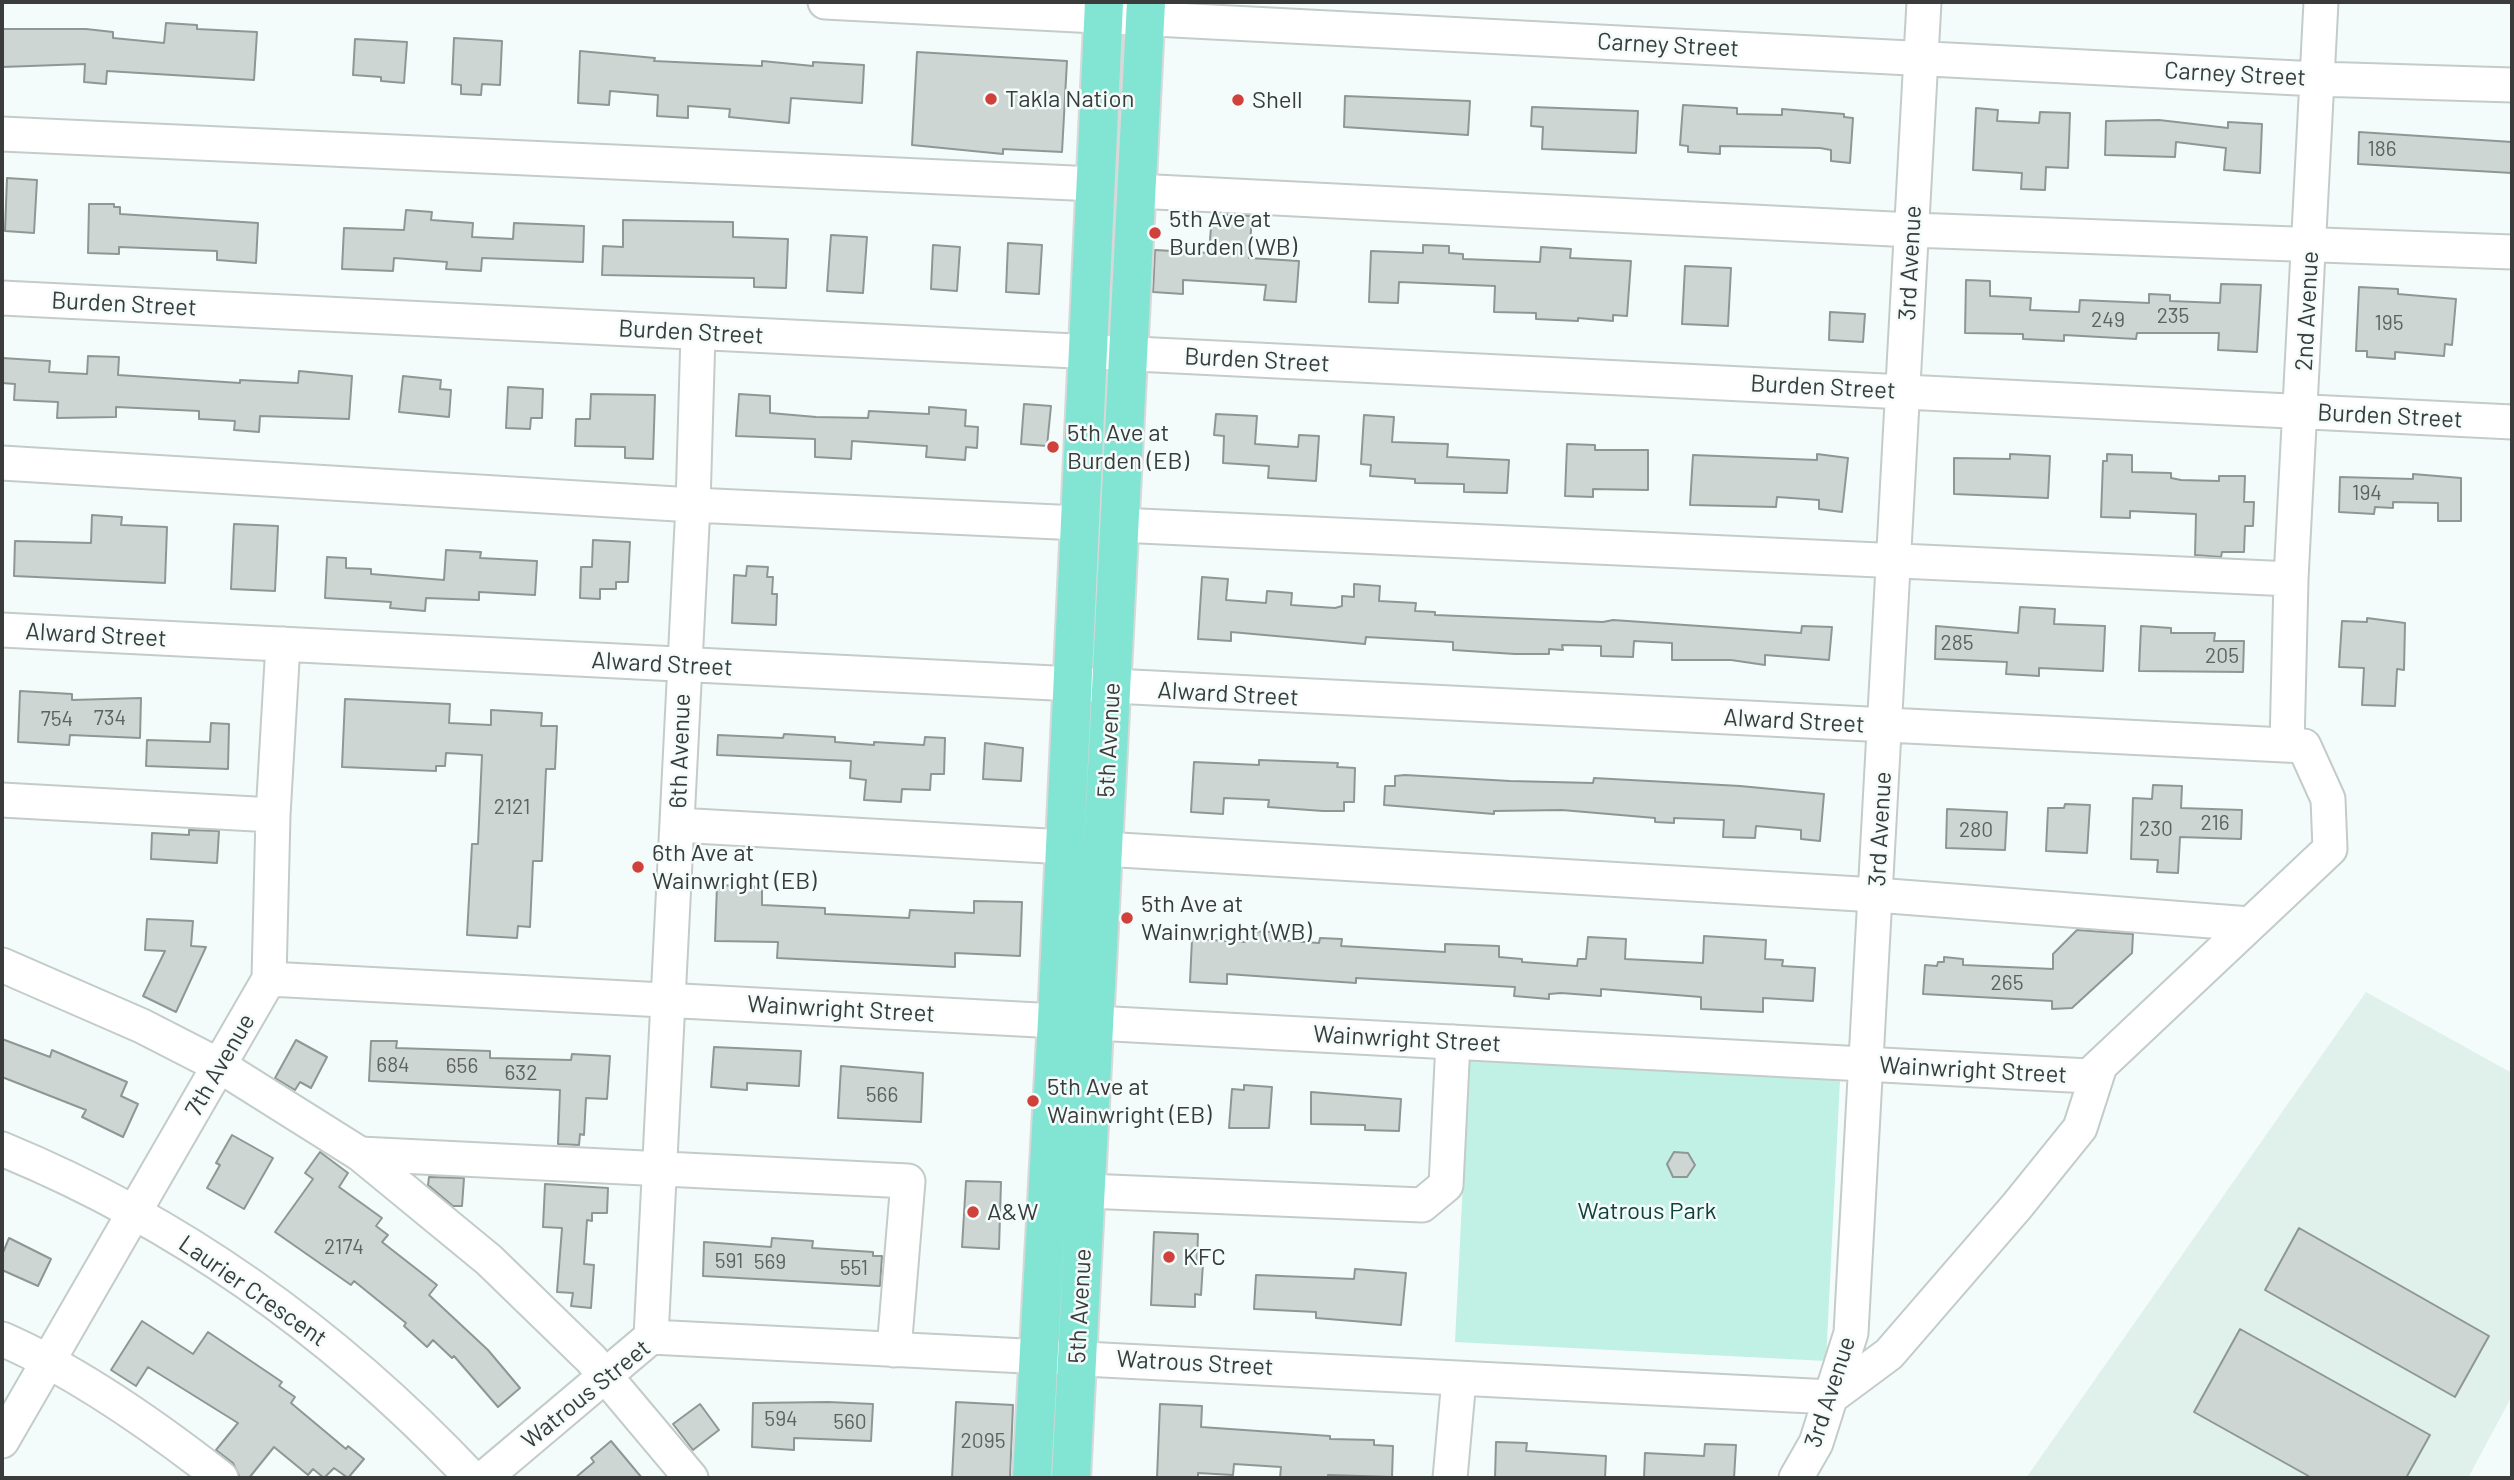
<!DOCTYPE html>
<html>
<head>
<meta charset="utf-8">
<style>
	body { margin:0 }
	#map { position:relative; width:2514px; height:1480px; overflow:hidden; background:#f3fcfa; font-family:Barlow,sans-serif }
	canvas { display:block }
	.frame { position:absolute; inset:0; border:4px solid #393c3b; pointer-events:none }
</style>
</head>
<body>
<div id="map">
<canvas width="2514" height="1480"></canvas>
<div class="frame"></div>
</div>
<script>
const ctx = document.querySelector('canvas').getContext('2d');
ctx.lineJoin = 'round';
function fill(path, color) { ctx.fillStyle = color; ctx.fill(path, 'evenodd'); }
function stroke(path, color, width, dash) { ctx.strokeStyle = color; ctx.lineWidth = width; ctx.lineCap = dash ? 'butt' : 'round'; ctx.setLineDash(dash || []); ctx.stroke(path); }
function label(font, color, halo, rows, align = 'center') {
  ctx.font = font + ' Barlow,sans-serif'; ctx.lineWidth = 5; ctx.setLineDash([]); ctx.textBaseline = 'middle'; ctx.strokeStyle = halo; ctx.fillStyle = color; for (const [text, x, y, turn = 0] of rows) {
    ctx.save(); ctx.translate(x, y); ctx.rotate((+turn || 0) * Math.PI / 180); ctx.textAlign = isNaN(turn) ? turn : align; if (halo) ctx.strokeText(text, 0, 0); ctx.fillText(text, 0, 0); ctx.restore();
  }
}
const built = new Path2D(`
	M2366,992L2512,1073V1396L2468,1478H2026Z`);
const green = new Path2D(`
	M1469,1061L1840,1080L1826,1361L1455,1342Z`);
const building = new Path2D(`
	M166,23L197,25V29L257,32L254,80L107,71L106,84L84,82L85,64L2,67V29H86L113,32V38L164,43Z
	M454,38L502,41L500,85L482,84L481,95L461,94V85L452,84Z
	M355,39L407,42L404,83L381,81V77L353,75Z
	M580,51L655,58L654,61L718,64L762,66V61L813,66V62L864,65L862,103L791,98L789,123L729,117L730,109L688,106V118L657,116L658,95L610,91L609,105L578,103Z
	M917,52L1067,61L1062,152L1003,149V154L912,145Z
	M1345,96L1470,101L1468,135L1344,127Z
	M1683,105L1737,108V114L1782,115V109L1844,114V117L1853,118L1850,163L1831,161V150L1820,148L1720,146V154L1688,152V146L1680,145Z
	M1532,107L1638,111L1636,153L1542,149L1543,127L1531,126Z
	M1976,108L1998,110L1997,121L2039,123L2040,112L2070,113L2068,168L2046,167L2045,190L2021,189L2022,173L1973,170Z
	M2159,120L2228,128V122L2262,124L2260,173L2224,170L2226,148L2176,142L2175,157L2105,155L2106,121Z
	M2359,132L2512,142V173L2358,164Z
	M7,178L37,180L34,233L5,231Z
	M89,204H114V207H120V214L258,223L256,263L217,260V251L119,247V254L88,253Z
	M406,210L432,212L431,220L473,223L472,237L513,239L514,223L584,226L583,262L482,258L481,271L446,269L447,262L394,258L393,271L342,269L344,228L404,230Z
	M1212,214L1252,216L1249,258L1299,261L1296,302L1264,300L1266,285L1183,280V294L1153,292L1155,250L1209,253Z
	M623,220L733,222V237L788,239L786,288L754,287V278L602,275L603,246L623,247Z
	M831,235L867,237L863,293L827,291Z
	M1008,243L1042,245L1039,294L1006,292Z
	M933,245L960,247L957,291L931,289Z
	M1423,245L1449,246V253L1463,254V259L1540,262L1541,247L1571,249L1570,258L1631,261L1627,316L1613,315V321L1578,318V321L1536,319V313L1494,312L1495,286L1399,282L1398,303L1369,302L1371,251L1423,253Z
	M1685,266L1731,268L1728,326L1682,324Z
	M1966,280L1990,281V296L2031,298L2030,310L2079,312L2080,300L2149,303V294L2170,295V301L2220,303L2221,284L2261,285L2257,352L2218,350L2219,333H2137L2136,339L2064,335V341L2023,339V334L1965,333Z
	M2359,287L2398,289V294L2456,299L2452,345L2445,344L2444,356L2395,352V359L2367,357V351H2356Z
	M1830,312L1865,314L1863,342L1829,340Z
	M88,356L119,357L118,375L240,383V380L298,383L299,371L352,376L349,419L260,416L259,432L234,430L235,421L199,419V411L116,407V417L57,418L58,402L14,400L15,384L2,383V358L50,361L49,372L87,374Z
	M403,376L441,380L440,389L451,390L449,417L399,412Z
	M508,387L543,389L542,418H531L530,429L506,428Z
	M591,394L655,395L653,459L625,458V447L575,446L576,419H590Z
	M739,394L770,396V413L816,417L868,418L869,411L929,414V407L966,410L965,426L978,427L977,448L966,447L965,460L926,457L927,446L852,441L851,459L815,457V439L736,436Z
	M1024,404L1051,406L1047,446L1021,444Z
	M1216,414L1257,416L1255,444L1298,447L1299,435L1319,436L1316,481L1268,478L1269,466L1223,463L1224,436L1214,435Z
	M1364,415L1394,417L1392,442L1448,444L1447,457L1509,460L1507,493L1464,492V484L1415,483V479L1370,476L1371,465L1361,464Z
	M1567,444L1595,445V450H1648V490L1593,489V497L1565,496Z
	M1817,454L1848,458L1842,512L1819,509V500L1777,497L1776,507L1690,505L1693,455L1817,460Z
	M2010,454L2050,456L2048,498L1954,494V458L2010,459Z
	M2107,454L2132,455V472L2171,473V478L2181,480L2219,481V476H2245L2244,502H2254L2253,526H2245L2244,552H2222L2221,557L2195,555L2196,514L2130,511V518L2101,517L2103,461H2107Z
	M2413,474L2461,478V521H2438V503L2393,502V508L2375,507L2374,514L2339,512L2340,477L2413,479Z
	M92,515L122,517L121,525L167,527L165,583L14,576L15,541L91,543Z
	M234,524L278,526L275,591L231,589Z
	M593,540L630,542L628,582H616V589H600V599L580,598L581,567H592Z
	M446,550L481,552L480,558L537,561L535,595L479,592V600L426,598L425,611L390,608L391,602L325,598L327,557L346,558V568L371,569V574L444,580Z
	M747,566L768,567L767,577H773L772,594H777L776,625L732,623L734,575L746,576Z
	M1202,577L1228,579L1226,600L1266,603L1267,591L1292,593L1291,605L1335,608L1342,606V596L1354,597V584L1380,586L1379,601L1416,603L1415,611L1435,612V615L1603,622L1613,620L1801,633L1802,626L1832,627L1829,660L1765,655V665L1731,660H1672V643L1634,641L1633,657L1601,656V646L1562,645L1563,650L1549,649V654H1515L1453,650V642L1366,637L1365,644L1231,632V641L1198,639Z
	M2020,607L2055,609L2054,624L2105,626L2103,671L2039,668V676L2006,674L2007,662L1935,659L1936,626L2018,633Z
	M2367,618L2405,623L2404,670L2397,669L2395,706L2362,705L2364,668L2339,667L2342,621L2367,622Z
	M2141,626L2171,628V633H2215L2214,641H2244L2243,672L2139,671Z
	M20,691L72,694V700L141,698L140,738L70,735L69,745L18,742Z
	M345,699L450,704L449,723L491,725V710L542,713L541,726H557L555,769H546L542,861H533L530,927L518,926L517,938L467,935L472,844H478L482,755L446,753L445,766H436V771L342,767Z
	M211,723L229,724L228,769L146,766L147,740L210,742Z
	M784,734L835,737V742L874,745V742L924,745L925,737L945,738L944,774H931L930,790L902,789L901,802L864,800L866,780L850,778L851,761L717,755L718,735L783,738Z
	M985,743L1023,748L1021,781L983,779Z
	M1259,760L1338,763L1337,767L1355,768L1354,802H1344V811H1323L1268,807L1269,800L1224,798L1223,814L1191,812L1194,762L1259,765Z
	M1405,775L1510,781L1593,783L1594,778L1740,786L1824,794L1820,841L1801,839V830L1756,826L1755,838L1723,837L1724,820L1674,818V823L1655,822V818L1562,810L1494,811V814L1384,805L1385,786H1395V776Z
	M2153,785L2182,786L2181,808L2242,810L2241,839L2180,837L2178,873L2157,872L2158,860L2131,859L2133,798L2152,799Z
	M2065,804L2090,805L2087,853L2046,851L2048,808H2064Z
	M1947,809L2007,812L2005,850L1946,848Z
	M189,830L219,831L217,863L151,859L152,833L189,835Z
	M717,885L762,887V905L825,908V914L909,918L910,910L974,913V901L1022,902L1020,956L955,953V967L777,958L778,942L715,941Z
	M147,919L193,921L191,946L206,947L176,1012L143,996L165,951L145,950Z
	M2077,930L2133,934L2132,953L2072,1008L2052,1009V1001L1923,994L1925,965L1937,966L1938,962H1944V957L1963,959V965L2053,969V954Z
	M1245,931L1276,932L1275,940L1319,943L1320,938L1342,939L1341,946L1445,952V944L1499,946V957L1522,959V962L1577,966L1578,959H1586L1588,937L1626,939L1625,959L1703,963L1704,936L1766,940L1765,959L1783,960L1782,966L1815,968L1813,1001L1763,998V1012L1701,1009V997L1601,989V996L1561,993L1549,994V999L1514,996L1515,987L1356,978V983L1227,974V984L1190,982L1192,939L1245,942Z
	M2,1039L50,1057L52,1050L127,1082L121,1096L138,1104L123,1137L82,1117L86,1110L2,1077Z
	M296,1040L327,1057L311,1088L300,1082L295,1090L275,1078Z
	M371,1041H397L396,1048L490,1051V1058L571,1060L572,1054L610,1056L607,1099L586,1098L584,1135L580,1134L579,1145L558,1144L560,1090L369,1081Z
	M714,1047L801,1051L799,1086L747,1083V1090L711,1087Z
	M841,1066L923,1073L921,1122L838,1118Z
	M1244,1085L1272,1087L1269,1128H1229L1232,1089L1244,1090Z
	M1311,1092L1401,1099L1399,1131L1365,1130V1125L1311,1124Z
	M232,1135L273,1158L244,1209L207,1188L220,1165L216,1163Z
	M320,1152L348,1173L339,1187L382,1218L376,1226L388,1235L382,1242L437,1285L429,1295L488,1350L520,1388L498,1407L454,1356L452,1358L433,1340L427,1347L404,1326L406,1323L354,1281L351,1285L275,1232L313,1179L305,1173Z
	M1674,1152L1688,1153L1695,1165L1687,1177H1673L1667,1164Z
	M429,1177L464,1178L462,1206H453L428,1185Z
	M966,1181L1001,1182L999,1249L962,1247Z
	M545,1184L608,1188L607,1213H592V1221L587,1220L584,1264L594,1265L591,1308L571,1306L573,1293L557,1292L562,1228L543,1227Z
	M2299,1228L2489,1336L2455,1397L2265,1290Z
	M1154,1232L1198,1234L1197,1262L1203,1263L1201,1295L1195,1294V1307L1151,1305Z
	M9,1238L51,1259L38,1286L2,1270V1255Z
	M772,1238L813,1241L812,1248L873,1252V1256H882L880,1286L703,1276L704,1242L771,1247Z
	M1355,1269L1406,1273L1401,1325L1316,1318V1312L1254,1309L1256,1275L1354,1279Z
	M142,1321L193,1354L208,1332L282,1382L279,1386L295,1397L291,1403L346,1449L348,1446L364,1459L348,1478L334,1468L324,1478L313,1469L308,1475L274,1447L249,1478H240L233,1463L216,1450L238,1423L148,1367L136,1386L111,1370Z
	M2240,1329L2430,1435L2406,1478H2312L2194,1412Z
	M828,1402L873,1404L871,1441L794,1438V1450L752,1447L753,1403Z
	M956,1402L1013,1405L1010,1478H952Z
	M700,1404L719,1430L693,1450L673,1424Z
	M1160,1404L1202,1406L1201,1427L1330,1436V1439L1374,1440V1445L1393,1446L1392,1477L1328,1475V1478H1280L1281,1467L1234,1464L1233,1475L1198,1473V1478H1157Z
	M611,1441L642,1478H575L594,1462L591,1458Z
	M1496,1442L1527,1443L1526,1451L1606,1456L1605,1478H1495Z
	M1705,1444L1736,1445L1734,1478H1644L1645,1453L1704,1456Z`);
const minor = new Path2D(`
	M825,2L2317,79L2512,85
	M2,134L1095,184
	M1136,191L1912,230L2512,252
	M2,298L2512,422
	M2,463L693,505L1079,523
	M1119,525L2291,579
	M2,630L2304,746L2328,799L2330,849L2089,1076L269,979
	M2287,745L2291,579L2321,2
	M2,800L273,815
	M677,825L1065,847
	M1103,849L1876,895L2250,924
	M2,965L142,1026L220,1066L360,1154L489,1260L591,1359L691,1478
	M2,1149C182,1223 339,1337 472,1478
	M360,1154L908,1181L894,1350
	M1086,1191L1422,1205L1446,1185L1453,1042
	M651,1337L693,505L698,333
	M2,1339C76,1371 157,1428 221,1478
	M1831,1397L1889,1354L2017,1206L2080,1128L2100,1066
	M2,1441L269,979L273,815L283,644
	M484,1478L651,1337L1831,1397
	M1450,1478L1459,1379
	M1796,1478L1816,1443L1851,1333L1924,2`);
const major = new Path2D(`
	M1032,1478L1057,1020L1104,2
	M1071,1478L1146,2`);
const markers = [
	[991,99,7,"#d0413b"],
	[1238,100,7,"#d0413b"],
	[1155,233,7,"#d0413b"],
	[1053,447,7,"#d0413b"],
	[638,867,7,"#d0413b"],
	[1127,918,7,"#d0413b"],
	[1033,1101,7,"#d0413b"],
	[973,1212,7,"#d0413b"],
	[1169,1257,7,"#d0413b"]
];
const numberNames = [
	["186",2382,149],
	["235",2173,316],
	["249",2108,320],
	["195",2389,323],
	["194",2367,493],
	["285",1957,643],
	["205",2222,656],
	["734",110,718],
	["754",57,719],
	["2121",512,807],
	["216",2215,823],
	["230",2156,829],
	["280",1976,830],
	["265",2007,983],
	["684",393,1065],
	["656",462,1066],
	["632",521,1073],
	["566",882,1095],
	["2174",344,1247],
	["591",729,1261],
	["569",770,1262],
	["551",854,1268],
	["594",781,1419],
	["560",850,1422],
	["2095",983,1441]
];
const streetNames = [
	["Carney Street",1668,45,3],
	["Carney Street",2235,74,3],
	["3rd Avenue",1910,263,-87],
	["Burden Street",124,304,3],
	["2nd Avenue",2307,311,-87],
	["Burden Street",691,332,3],
	["Burden Street",1257,360,3],
	["Burden Street",1823,387,3],
	["Burden Street",2390,416,3],
	["Alward Street",96,635,3],
	["Alward Street",662,664,3],
	["Alward Street",1228,694,3],
	["Alward Street",1794,721,3],
	["5th Avenue",1109,740,-87],
	["6th Avenue",680,751,-88],
	["3rd Avenue",1880,829,-87],
	["Wainwright Street",841,1009,3],
	["Wainwright Street",1407,1039,3],
	["7th Avenue",220,1065,-60],
	["Wainwright Street",1973,1070,3],
	["Laurier Crescent",253,1291,35],
	["5th Avenue",1080,1306,-87],
	["Watrous Street",1195,1363,3],
	["3rd Avenue",1830,1392,-72],
	["Watrous Street",586,1394,-39]
];
const poiNames = [
	["Takla Nation",1005,99],
	["Shell",1252,100],
	["5th Ave at",1169,219],
	["Burden (WB)",1169,247],
	["5th Ave at",1067,433],
	["Burden (EB)",1067,461],
	["6th Ave at",652,853],
	["Wainwright (EB)",652,881],
	["5th Ave at",1141,904],
	["Wainwright (WB)",1141,932],
	["5th Ave at",1047,1087],
	["Wainwright (EB)",1047,1115],
	["A&W",987,1212],
	["KFC",1183,1257]
];
const parkNames = [
	["Watrous Park",1647,1211]
];
fill(built, '#e0f1eb');
fill(green, '#c1f0e4');
fill(building, '#cdd6d3');
stroke(building, '#8f9795', 2);
stroke(minor, '#c3ccc9', 37);
stroke(major, '#d7d8d8', 42);
stroke(minor, '#fff', 33);
stroke(major, '#82e5d3', 38);
for (const [x, y, r, color] of markers) { const dot = new Path2D(); dot.arc(x, y, r, 0, 2 * Math.PI); ctx.fillStyle = color; ctx.fill(dot); stroke(dot, '#f3fcfa', 2.5); }
label('21px', '#5e6261', null, numberNames);
label('24px', '#393c3b', '#f3fcfa', streetNames);
label('24px', '#393c3b', '#f3fcfa', poiNames, 'left');
label('24px', '#0f4238', '#f3fcfa', parkNames);
</script>
</body>
</html>
